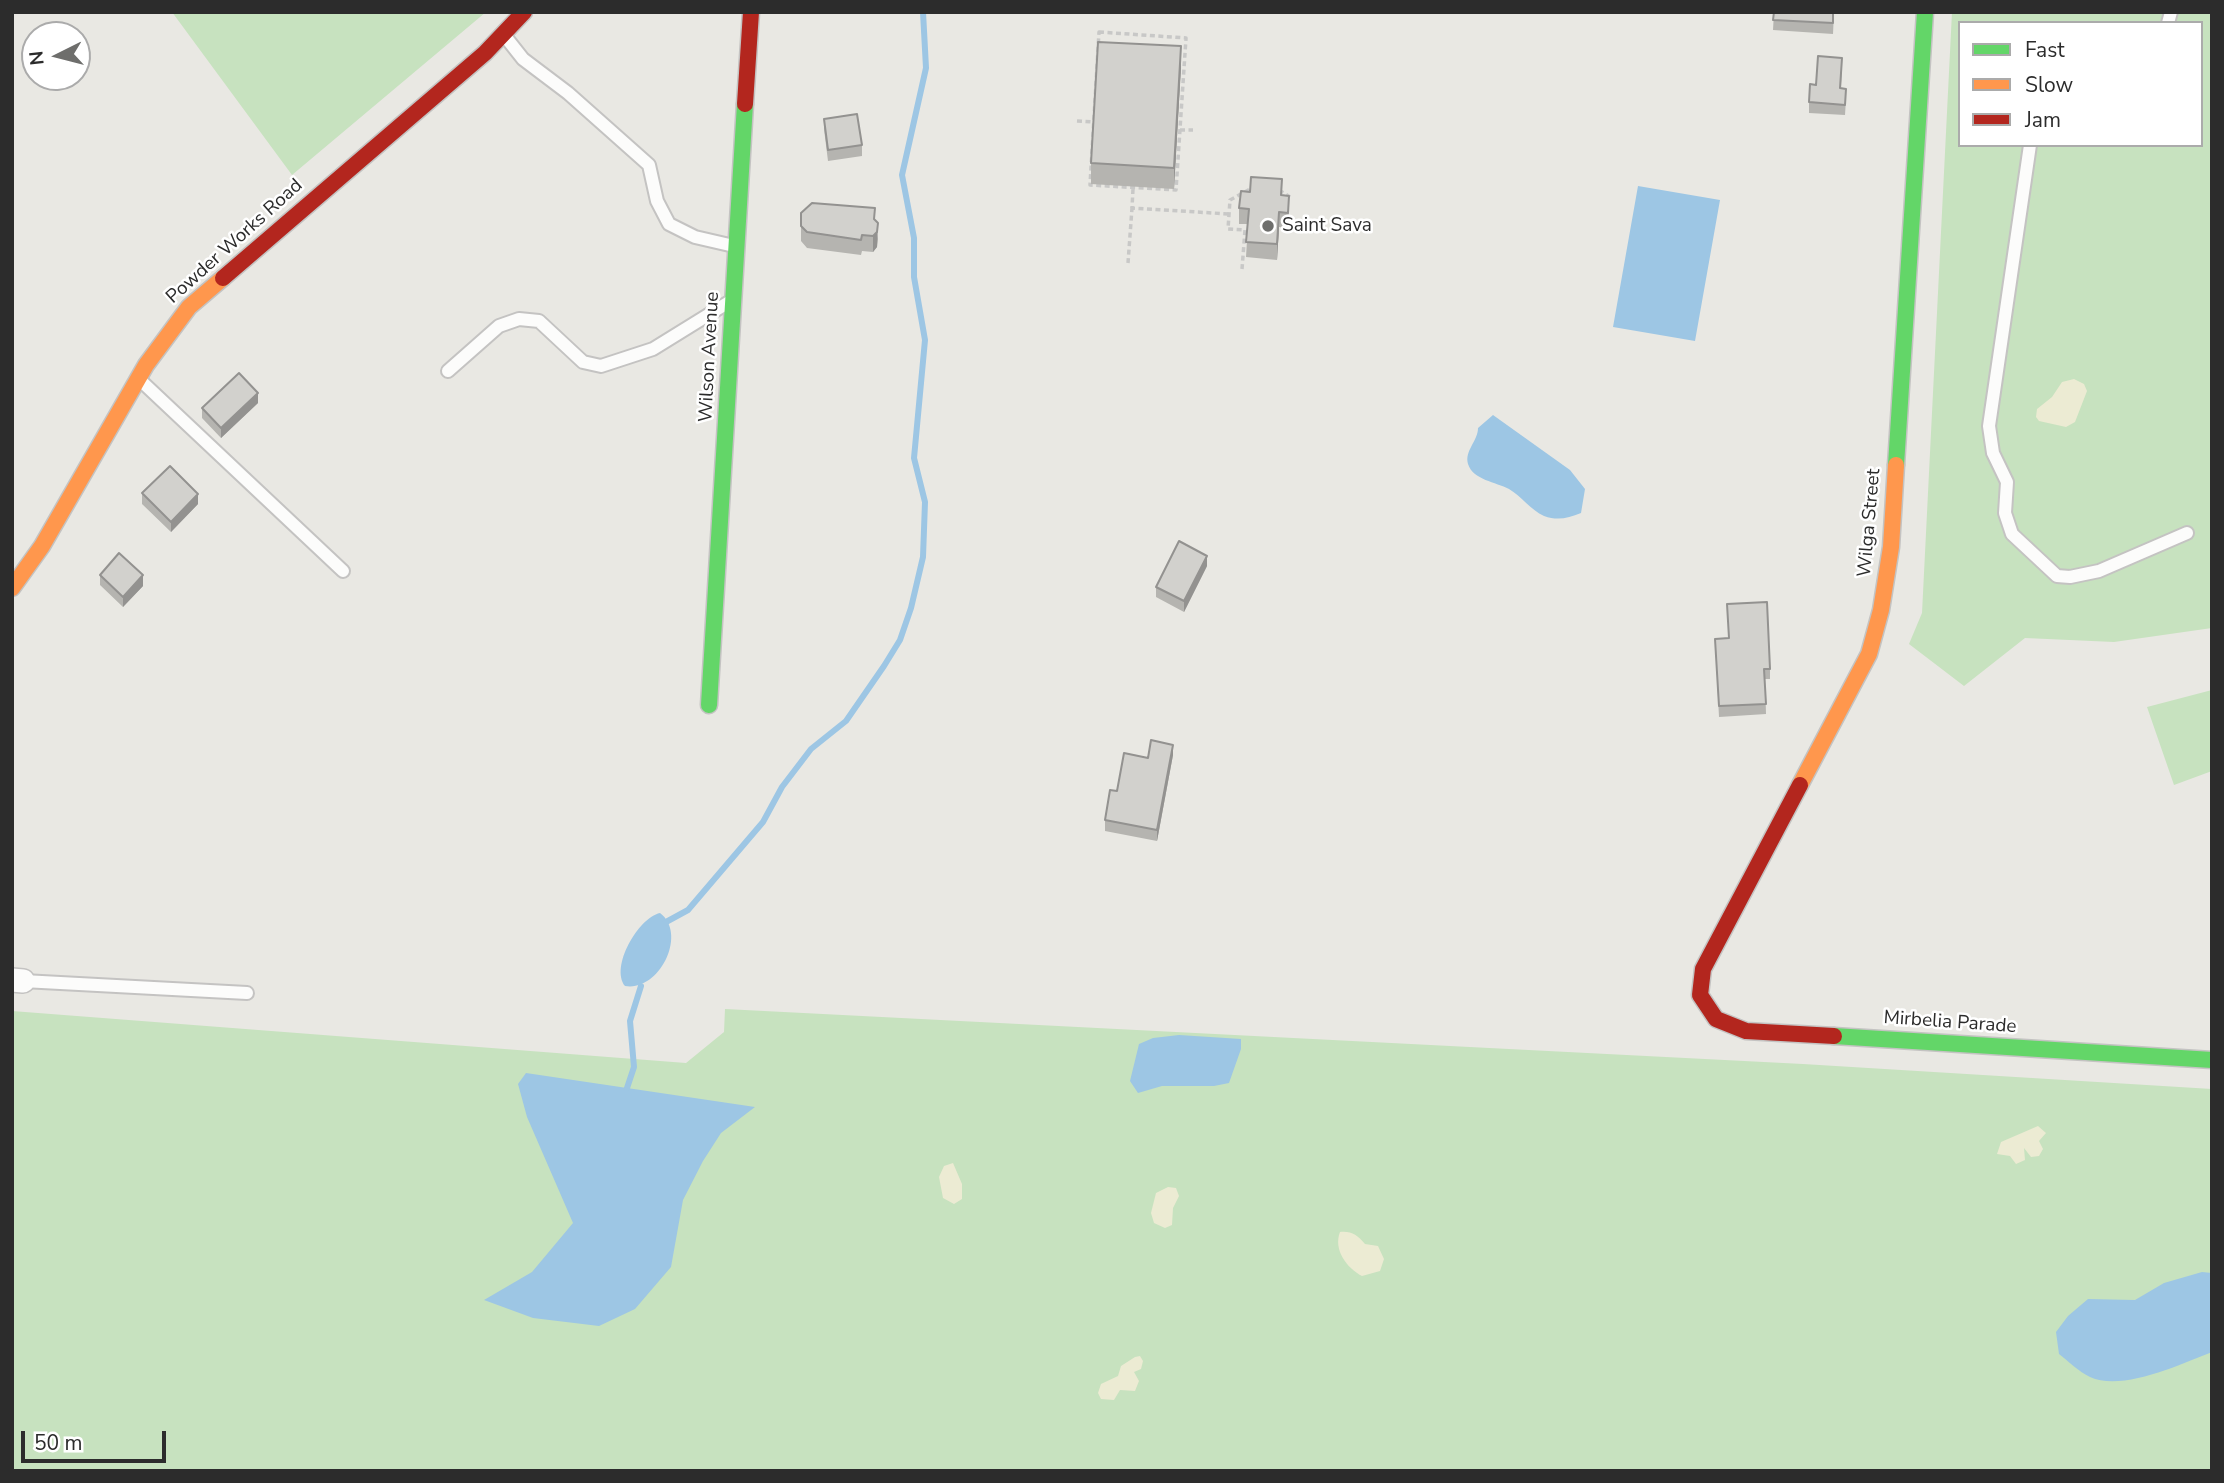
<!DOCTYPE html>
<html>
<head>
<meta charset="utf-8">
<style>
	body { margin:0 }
	#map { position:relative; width:2224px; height:1483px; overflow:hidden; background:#e9e8e3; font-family:"Nunito Sans",sans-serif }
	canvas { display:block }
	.frame { position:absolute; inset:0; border:14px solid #2c2c2c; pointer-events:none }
	.legend { position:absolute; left:1958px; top:21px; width:245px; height:126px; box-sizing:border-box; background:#fff; border:2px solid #ababab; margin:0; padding:9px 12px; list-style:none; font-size:21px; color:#2c2c2c }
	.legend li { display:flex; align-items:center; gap:14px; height:35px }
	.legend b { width:35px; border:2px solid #ababab }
	.north { position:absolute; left:21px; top:21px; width:70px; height:70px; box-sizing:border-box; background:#fff; border:2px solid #ababab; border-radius:50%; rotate:264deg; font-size:19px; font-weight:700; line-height:28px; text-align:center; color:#2c2c2c }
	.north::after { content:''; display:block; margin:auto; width:24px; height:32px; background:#6e6e6c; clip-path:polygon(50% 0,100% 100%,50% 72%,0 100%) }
	.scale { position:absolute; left:21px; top:1431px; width:145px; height:32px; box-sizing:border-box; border:4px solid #2c2c2c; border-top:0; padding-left:9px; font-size:21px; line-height:24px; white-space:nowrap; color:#2c2c2c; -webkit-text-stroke:5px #fff; paint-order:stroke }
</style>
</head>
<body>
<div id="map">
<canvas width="2224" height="1483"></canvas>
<div class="frame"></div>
<ul class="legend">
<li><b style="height:9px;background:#63d668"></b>Fast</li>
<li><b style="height:9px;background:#ff974d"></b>Slow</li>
<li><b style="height:9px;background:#b3261e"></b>Jam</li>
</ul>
<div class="north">N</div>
<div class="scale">50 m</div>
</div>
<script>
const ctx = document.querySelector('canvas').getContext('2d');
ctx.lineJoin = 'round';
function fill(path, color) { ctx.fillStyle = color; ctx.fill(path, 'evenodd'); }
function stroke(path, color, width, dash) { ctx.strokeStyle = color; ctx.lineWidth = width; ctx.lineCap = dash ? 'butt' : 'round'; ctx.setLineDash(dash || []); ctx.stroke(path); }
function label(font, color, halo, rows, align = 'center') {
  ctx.font = font + ' "Nunito Sans",sans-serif'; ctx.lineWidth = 5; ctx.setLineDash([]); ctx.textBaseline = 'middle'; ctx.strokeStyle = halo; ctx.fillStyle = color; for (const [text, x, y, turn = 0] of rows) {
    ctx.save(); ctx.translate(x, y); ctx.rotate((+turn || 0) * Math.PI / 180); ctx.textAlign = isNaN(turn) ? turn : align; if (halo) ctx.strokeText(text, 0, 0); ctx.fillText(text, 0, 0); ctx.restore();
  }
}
const green = new Path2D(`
	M172,12H486L292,175Z
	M1952,12H2212V628L2114,642L2025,638L1964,686L1909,644L1922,613ZM1960,23H2201V145H1960Z
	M2212,690V771L2174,785L2147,707Z
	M725,1009L1803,1064L2212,1089V1471H12V1011L686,1063L724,1032Z`);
const sand = new Path2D(`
	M2074,379L2084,384L2087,391L2075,422L2066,427L2039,421L2036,417L2037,409L2052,397L2062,382Z
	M2038,1126L2046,1133L2039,1141L2043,1149L2039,1156L2031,1157L2024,1148L2025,1160L2016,1164L2010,1156L1997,1154L2001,1142Z
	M953,1163L962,1184V1199L954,1204L943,1198L939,1177L944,1166Z
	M1168,1187L1176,1188L1179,1196L1173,1208L1172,1225L1165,1228L1154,1223L1151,1213L1156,1193Z
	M1340,1232C1352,1231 1357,1235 1365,1244L1378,1246L1384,1259L1380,1271L1362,1276C1347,1268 1333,1250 1340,1232Z
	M1135,1357L1140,1356L1143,1361L1141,1369L1134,1372L1139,1381L1135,1391L1120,1390L1114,1400L1101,1399L1098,1393L1101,1384L1118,1376L1121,1366Z`);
const water = new Path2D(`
	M1638,186L1720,200L1695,341L1613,327Z
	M1493,415L1570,470L1585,489L1581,513C1568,518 1558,521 1544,516C1531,510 1521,496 1509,489C1496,482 1473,480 1468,464C1464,451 1478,441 1478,428Z
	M660,913C688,934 659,992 625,986C610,967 638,918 660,913Z
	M1179,1035L1241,1039V1049L1229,1083L1214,1086H1162L1138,1093L1130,1081L1139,1044L1153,1038Z
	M526,1073L755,1107L721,1133L703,1161L683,1200L671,1267L635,1309L599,1326L533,1318L484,1300L532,1272L573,1223L527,1117L518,1084Z
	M2202,1272L2212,1273V1352C2181,1364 2122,1392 2090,1377C2079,1372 2068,1361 2059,1354L2056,1332L2068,1316L2088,1299L2135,1300L2164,1283Z`);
const stream = new Path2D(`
	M666,922L688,910L763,822L782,787L811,749L846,721L884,666L900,640L911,608L923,557L925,502L914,458L925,340L914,277V238L902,175L926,68L923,12
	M627,1088L634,1067L630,1021L641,986`);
const path = new Path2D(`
	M1099,32L1186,38L1176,190L1090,185Z
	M1077,121L1094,122
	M1180,130H1193
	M1133,189L1132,208L1229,214
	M1279,190L1290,197
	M1128,263L1132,208
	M1242,269L1245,230L1228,229L1230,200L1252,188`);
const lane = new Path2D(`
	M2168,23L2171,12
	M504,35L523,59L568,93L649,165L657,201L669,224L695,237L734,246
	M2030,145L1989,426L1993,453L2007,482L2005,513L2012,534L2057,576L2070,577L2099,571L2187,533
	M448,371L499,326L519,319L539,321L583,362L601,366L653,349L729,302
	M139,379L343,571
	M23,981L247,993`);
const street = new Path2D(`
	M12,980L23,981`);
const fast = new Path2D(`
	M1896,465L1925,12
	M709,705L745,104
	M1834,1036L2212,1060`);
const slow = new Path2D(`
	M12,588L42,546L146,365L189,307L223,278
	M1800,785L1869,654L1881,610L1891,547L1896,465`);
const jam = new Path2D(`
	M745,104L751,12
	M223,278L485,53L524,12
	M1800,785L1703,969L1700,995L1716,1019L1746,1031L1834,1036`);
const wall = new Path2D(`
	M1774,12H1834L1833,34L1773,30Z
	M1181,67L1174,189L1091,184V163Z
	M1842,68L1841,88L1846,99L1845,115L1809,113V102L1816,85Z
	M824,119L862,145V156L828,161L824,129Z
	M1282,195L1289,211L1288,228L1279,227L1277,260L1246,257L1248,224H1239V208Z
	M801,213L875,220L878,239L877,247L873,252L862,251L861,255L807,248L801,241Z
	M258,403L221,438L202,418V408Z
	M142,493L198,504L171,532L142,504Z
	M1207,566L1184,612L1156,597V587Z
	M100,575L143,586L123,607L100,585Z
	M1715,639L1770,669V679H1765L1766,714L1719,717Z
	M1173,755L1157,841L1105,831V820L1117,791L1148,758Z`);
const shadedWall = new Path2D(`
	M1181,46V67L1174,189V168Z
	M1279,212V227L1277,260V244Z
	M878,223L877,247L873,252V236Z
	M258,393V403L221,438V428Z
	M198,494V504L171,532V522Z
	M1207,556V566L1184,612V601Z
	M143,575V586L123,607V597Z
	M1173,745V755L1157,841V830Z`);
const building = new Path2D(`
	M1774,12H1833V23L1773,20Z
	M1098,42L1181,46L1174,168L1091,163Z
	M1818,56L1842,58L1840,88L1846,89L1845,105L1809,102L1810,84L1816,85Z
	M857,114L862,145L828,150L824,119Z
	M1251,177L1282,179L1281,195L1289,196L1288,213L1279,212L1277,244L1246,242L1249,209L1239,208L1241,191L1250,192Z
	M812,203L875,208L874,219L878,223L877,232L873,236L862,235L861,240L807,232L801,226V213Z
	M239,373L258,393L221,428L202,408Z
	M170,466L198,494L171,522L142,493Z
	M1179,541L1207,556L1184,601L1156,587Z
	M119,553L143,575L123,597L100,575Z
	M1767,602L1770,669H1764L1766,704L1719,706L1715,639L1729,638L1727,604Z
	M1151,740L1173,745L1157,830L1105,820L1110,790L1117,791L1124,753L1148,758Z`);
const markers = [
	[1268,226,7,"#6e6e6c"]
];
const poiNames = [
	["Saint Sava",1282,226]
];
const streetNames = [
	["Powder Works Road",235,242,-42],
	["Wilson Avenue",710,357,-87],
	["Wilga Street",1870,523,-85],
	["Mirbelia Parade",1950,1023,4]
];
fill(green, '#c7e2bf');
fill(sand, '#ecebd3');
fill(water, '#9dc6e4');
stroke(stream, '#9dc6e4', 6);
stroke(lane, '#c4c3c2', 16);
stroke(street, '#c4c3c2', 26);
stroke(fast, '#c4c3c2', 19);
stroke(slow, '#c4c3c2', 19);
stroke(jam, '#c4c3c2', 19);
stroke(path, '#c8c8c7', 3.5, [5, 3.5]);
stroke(lane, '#fcfcfb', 12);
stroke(street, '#fcfcfb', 23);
stroke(fast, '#63d668', 16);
stroke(slow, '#ff974d', 16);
stroke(jam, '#b3261e', 16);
fill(wall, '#b5b4b0');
fill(shadedWall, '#939290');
fill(building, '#d2d1cd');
stroke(building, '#939290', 2);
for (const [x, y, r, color] of markers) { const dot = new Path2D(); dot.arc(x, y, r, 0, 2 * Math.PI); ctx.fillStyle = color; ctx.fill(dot); stroke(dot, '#fff', 2.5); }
label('19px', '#2c2c2c', '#fff', poiNames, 'left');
label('19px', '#2c2c2c', '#fff', streetNames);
</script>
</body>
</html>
